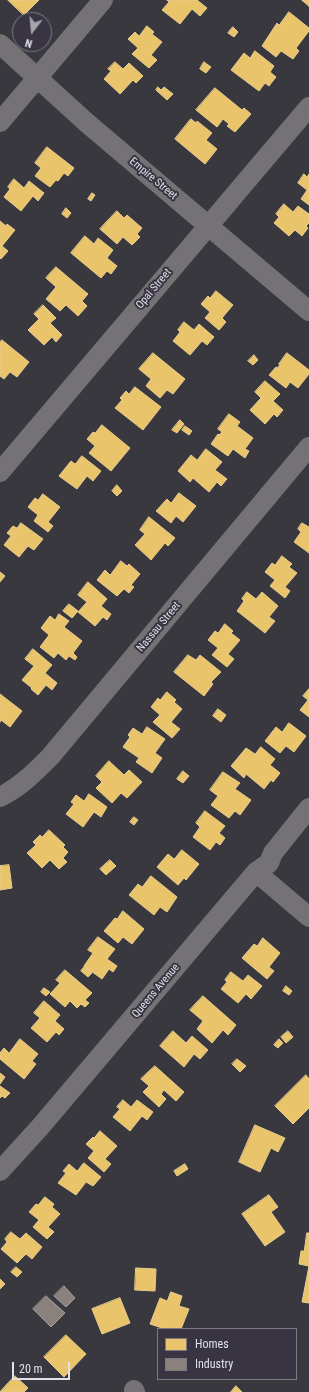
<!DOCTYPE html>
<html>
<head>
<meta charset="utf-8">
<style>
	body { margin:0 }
	#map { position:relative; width:309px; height:1392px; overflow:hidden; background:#39383e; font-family:"Roboto Condensed",sans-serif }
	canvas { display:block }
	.legend { position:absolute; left:157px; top:1328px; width:140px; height:52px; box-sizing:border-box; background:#383442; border:1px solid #7c7984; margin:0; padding:5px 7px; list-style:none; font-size:12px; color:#e2e0e8 }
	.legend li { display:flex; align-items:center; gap:8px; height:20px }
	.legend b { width:20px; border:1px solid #7c7984 }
	.north { position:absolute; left:12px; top:12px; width:40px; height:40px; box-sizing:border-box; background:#383442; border:1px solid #7c7984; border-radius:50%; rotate:196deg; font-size:11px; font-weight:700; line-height:16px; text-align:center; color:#e2e0e8 }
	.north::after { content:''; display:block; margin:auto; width:14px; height:18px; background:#a7a5ac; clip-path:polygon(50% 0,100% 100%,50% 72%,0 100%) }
	.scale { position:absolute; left:12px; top:1362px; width:58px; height:18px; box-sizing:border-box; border:2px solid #e2e0e8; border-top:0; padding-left:5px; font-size:12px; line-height:14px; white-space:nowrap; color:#e2e0e8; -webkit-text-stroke:3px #383442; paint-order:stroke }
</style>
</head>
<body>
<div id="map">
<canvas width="309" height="1392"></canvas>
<ul class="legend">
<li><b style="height:11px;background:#e9c46a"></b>Homes</li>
<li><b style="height:11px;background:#8a817c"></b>Industry</li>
</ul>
<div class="north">N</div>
<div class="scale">20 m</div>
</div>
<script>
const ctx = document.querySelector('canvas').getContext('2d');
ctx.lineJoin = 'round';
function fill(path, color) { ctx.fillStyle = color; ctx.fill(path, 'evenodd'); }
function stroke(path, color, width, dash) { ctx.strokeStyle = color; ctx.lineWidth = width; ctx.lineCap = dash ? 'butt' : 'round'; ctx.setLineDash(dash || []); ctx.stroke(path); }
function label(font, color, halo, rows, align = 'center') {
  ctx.font = font + ' "Roboto Condensed",sans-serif'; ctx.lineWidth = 4; ctx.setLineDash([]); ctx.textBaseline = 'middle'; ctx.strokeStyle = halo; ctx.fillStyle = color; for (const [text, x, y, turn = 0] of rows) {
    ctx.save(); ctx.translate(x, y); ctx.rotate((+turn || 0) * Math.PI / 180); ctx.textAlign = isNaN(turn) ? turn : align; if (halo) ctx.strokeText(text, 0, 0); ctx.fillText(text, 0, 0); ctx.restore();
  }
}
const homes = new Path2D(`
	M8,0H39L24,15Z
	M167,0H197L207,8L200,16L192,9L180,24L162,10L169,2Z
	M302,0H309V6Z
	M289,12L309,28V31L296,48L299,51L293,59L281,51L276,57L262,46L277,23L279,25Z
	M147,26L154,32L152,34L162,42L151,55L157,60L149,68L132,54L138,48L128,39L135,32L139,36Z
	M233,27L238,32L234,37L228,33Z
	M255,51L274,66L270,72L276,77L269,86L265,83L259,91L231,70L244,53L250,58Z
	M115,62L123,69L129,63L143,76L136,83L133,80L120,94L104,79L111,71L108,69Z
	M204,62L211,67L206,73L200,69Z
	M158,87L161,90L164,87L173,94L167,100L156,90Z
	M215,88L242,110L244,108L251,114L235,132L227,126L229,124L223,119L217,127L196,110Z
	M191,119L196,123L197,121L212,133L206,140L217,149L205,164L175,139Z
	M47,147L74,168L68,176L64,173L58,181L56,180L50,187L35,176L41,168L35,163Z
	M304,174L307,177L309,174V205L301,199L307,190L298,183Z
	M14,179L24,188L29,181L44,193L38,201L33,196L21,211L4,197L10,189L8,187Z
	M92,193L95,195L91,201L88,199Z
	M284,204L293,212L298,206L309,214V223L306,226L308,228L302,236L295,230L289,236L274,223L279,217L276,214Z
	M66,208L71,213L67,218L62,214Z
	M117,211L124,218L127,215L142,228L137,234L140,237L132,245L123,237L117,244L100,229Z
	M0,221L6,226L7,224L15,230L2,246L8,251L1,259L0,258Z
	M85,236L94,244L98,238L113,250L107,258L117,266L111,274L107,271L101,278L71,253Z
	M56,267L88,294L82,301L87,306L78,316L66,305L60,311L46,299L56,287L46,278Z
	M216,291L233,305L222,318L226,322L219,330L205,318L210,312L201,304L208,296L210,298Z
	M43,305L56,318L50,323L62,335L56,342L52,337L44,345L28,330L39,319L34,314Z
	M184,322L194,330L199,324L214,337L207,345L202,341L190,355L173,341L180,332L178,330Z
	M2,340L29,362L17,377L10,372L4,379L0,376V342Z
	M153,353L185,379L173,394L167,390L160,398L146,386L151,379L139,369Z
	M287,353L309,370V374L298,388L290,382L286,388L269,375L276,367L278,368L280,364H279Z
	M254,355L258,360L253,365L248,361Z
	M265,381L280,394L273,401L283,410L277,417L274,414L265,424L250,410L261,398L255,392Z
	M135,387L161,407L143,430L115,408L122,400L120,398L126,391L129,394Z
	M229,414L240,422L237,426L253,438L245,449L249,451L245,458L233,449L228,456L211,444L218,434L219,435L222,432L218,429Z
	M180,420L184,424L177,433L172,430Z
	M102,425L130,448L111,471L89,453L95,446L87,439L93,432L95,433Z
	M185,426L192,431L189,435L182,430Z
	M206,449L222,462L215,470L227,479L221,486L217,482L209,492L193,478L190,482L178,471L191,455L197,460Z
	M82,456L101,471L93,481L87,476L77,489L59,476L71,461L75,464Z
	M117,485L122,491L117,496L112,491Z
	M179,493L196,506L183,522L176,516L171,523L156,511L167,499L171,503Z
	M43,494L60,507L48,522L53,526L48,532L34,521L38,515L28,507L35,498L38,500Z
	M149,517L175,538L168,546L165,543L151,560L135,545L145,534L140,530Z
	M21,523L43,539L34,550L28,546L19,557L4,545L11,536L7,533L13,526L17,528Z
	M302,523L309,527V553L294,542L301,532L298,529Z
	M282,556L292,564L289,567L297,573L285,587L290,591L285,598L270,586L275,580L265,572L272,563L275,565Z
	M121,561L127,566L129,564L140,574L131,585L134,587L129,593L124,589L117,596L97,580L105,570L110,575Z
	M0,572L5,576L0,582Z
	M88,582L107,599L101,606L111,614L107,620L103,617L95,626L78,612L87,602L78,595Z
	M247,592L256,599L262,592L278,606L269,617L275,621L265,633L237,611L244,601L242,599Z
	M69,604L78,611L72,618L63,611Z
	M59,614L69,621L64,627L82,641L73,653L77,657L75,660L69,656L66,660L58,653L54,658L40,647L49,635L41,628L50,616L55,620Z
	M225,624L233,631L231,633L240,640L228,654L234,659L227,667L212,655L218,648L208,640L215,631L218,633Z
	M33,649L52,665L45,673L57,683L52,690L46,685L38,695L31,689L32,688L22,680L34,666L25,659Z
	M188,655L196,660L200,655L221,672L211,682L213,684L204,696L174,672Z
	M309,689V717L300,710L308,700L303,696Z
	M167,692L176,700L174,702L182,709L171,722L180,729L172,738L153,722L160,715L151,707L158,698L160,700Z
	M0,694L22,711L10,727L1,720L0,722Z
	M218,709L226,715L221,722L213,716Z
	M289,723L306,736L294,752L286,746L280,753L265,741L276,727L282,732Z
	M147,727L165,739L155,753L162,758L152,773L136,762L139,758L123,747L130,737L128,735L133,728L142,734Z
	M261,747L275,759L270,765L280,773L273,782L271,780L264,789L246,774L244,778L231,766L246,748L255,754Z
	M109,761L124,775L129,770L142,782L127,798L121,793L112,803L96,788L102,782L96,776Z
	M183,771L189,776L183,783L177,779Z
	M223,772L240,783L235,789L251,800L240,815L235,811L229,818L211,805L218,796L210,790Z
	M89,794L107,807L101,817L94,812L83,827L66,814L74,804L71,802L76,795L84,801Z
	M205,811L225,826L219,833L225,838L220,845L216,842L210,850L193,837L200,827L196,823Z
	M134,817L138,820L134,825L130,822Z
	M49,830L65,845L63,847L68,852L63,858L67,862L59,869L50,860L42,868L27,853L36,845L33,842L40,835L42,837Z
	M182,850L199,864L186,880L184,878L178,885L157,867L168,854L174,859Z
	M110,860L116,866L106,875L100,869Z
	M9,865L12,888L0,890V866Z
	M151,876L177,897L167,912L160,907L154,915L129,895L138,884L142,887Z
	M123,911L144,929L132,944L123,937L118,943L104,931L115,918L117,919Z
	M98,937L115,949L107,959L117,966L113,972L109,969L102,979L84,966L93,953L88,950Z
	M263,938L280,953L269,967L274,971L267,979L242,958L254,944L257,946Z
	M85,966L92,973L88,977L81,971Z
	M65,970L92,993L85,1000L89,1003L85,1007L81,1004L77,1008L70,1001L65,1007L50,994L60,983L56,980Z
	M231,972L243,981L248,975L262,986L251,999L246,994L238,1003L221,989L227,982L225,980Z
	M286,986L292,991L289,995L283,991Z
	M44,988L50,992L46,996L41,992Z
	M203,996L236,1025L228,1035L223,1030L212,1043L197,1029L203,1021L190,1010Z
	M44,1001L60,1015L55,1021L64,1029L59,1035L56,1032L47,1042L31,1028L40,1018L34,1013Z
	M173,1031L186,1043L192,1036L208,1050L200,1059L194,1054L184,1067L160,1046Z
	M288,1031L293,1037L286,1043L281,1037Z
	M20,1039L38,1054L32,1061L36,1064L24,1079L0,1059V1053L4,1048L9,1053Z
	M279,1039L283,1043L278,1048L274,1045Z
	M237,1059L246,1066L240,1072L232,1064Z
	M155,1066L184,1092L176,1101L164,1090L161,1094L166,1099L159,1107L143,1092L149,1086L141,1079Z
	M0,1073L5,1077L0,1084Z
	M306,1075L309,1079V1108L293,1124L275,1106Z
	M0,1086L10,1093L5,1098L2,1096L0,1098Z
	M123,1100L131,1107L137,1100L153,1112L147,1120L142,1116L130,1131L113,1117L120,1109L117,1107Z
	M255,1125L285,1138L278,1152L271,1148L260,1172L239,1162Z
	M100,1131L117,1146L105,1159L111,1164L104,1172L88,1158L94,1151L86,1144L93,1137L94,1138Z
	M84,1163L101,1177L93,1186L86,1182L76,1195L58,1183L66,1173L63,1171L69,1164L77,1171Z
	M185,1164L188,1169L177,1176L174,1171Z
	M269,1195L278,1207L271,1212L285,1232L265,1246L242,1214Z
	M45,1197L54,1204L52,1207L60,1214L48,1227L54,1232L47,1239L33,1227L39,1220L29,1212L36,1204L38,1205Z
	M11,1232L20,1239L26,1233L42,1247L32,1259L26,1254L17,1263L1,1249L7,1242L5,1239Z
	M307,1233H309V1303L302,1302L309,1266L299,1264L301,1251H304Z
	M16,1267L22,1272L17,1277L11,1272Z
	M136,1268L156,1269L155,1291L135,1290Z
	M0,1279L5,1284L0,1289Z
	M171,1292L182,1296L179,1306L189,1309L181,1329H165L150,1324L160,1298L167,1301Z
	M120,1298L130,1323L102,1334L92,1309Z
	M66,1335L86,1354L64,1377L44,1357Z
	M15,1376L28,1388L24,1392H0Z
	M236,1386L242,1392H231Z`);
const industry = new Path2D(`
	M64,1286L75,1298L66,1307L54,1296Z
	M46,1296L65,1313L51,1327L33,1309Z`);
const minor = new Path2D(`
	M0,44L87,123L309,311
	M0,122L103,0
	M0,472L309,107
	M0,797C20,787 34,773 50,757L309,447
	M256,872L309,917
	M0,1171L41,1126L256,872L269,863L273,853L309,808
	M134,1390L135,1392`);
const streetNames = [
	["Empire Street",153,179,40],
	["Opal Street",154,289,-50],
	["Nassau Street",159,627,-50],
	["Queens Avenue",156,991,-50]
];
fill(homes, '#e9c46a');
stroke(homes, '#e7cc90', 1);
fill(industry, '#8a817c');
stroke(industry, '#a49e9c', 1);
stroke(minor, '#747275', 20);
label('11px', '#e2e0e8', '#383442', streetNames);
</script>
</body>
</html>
